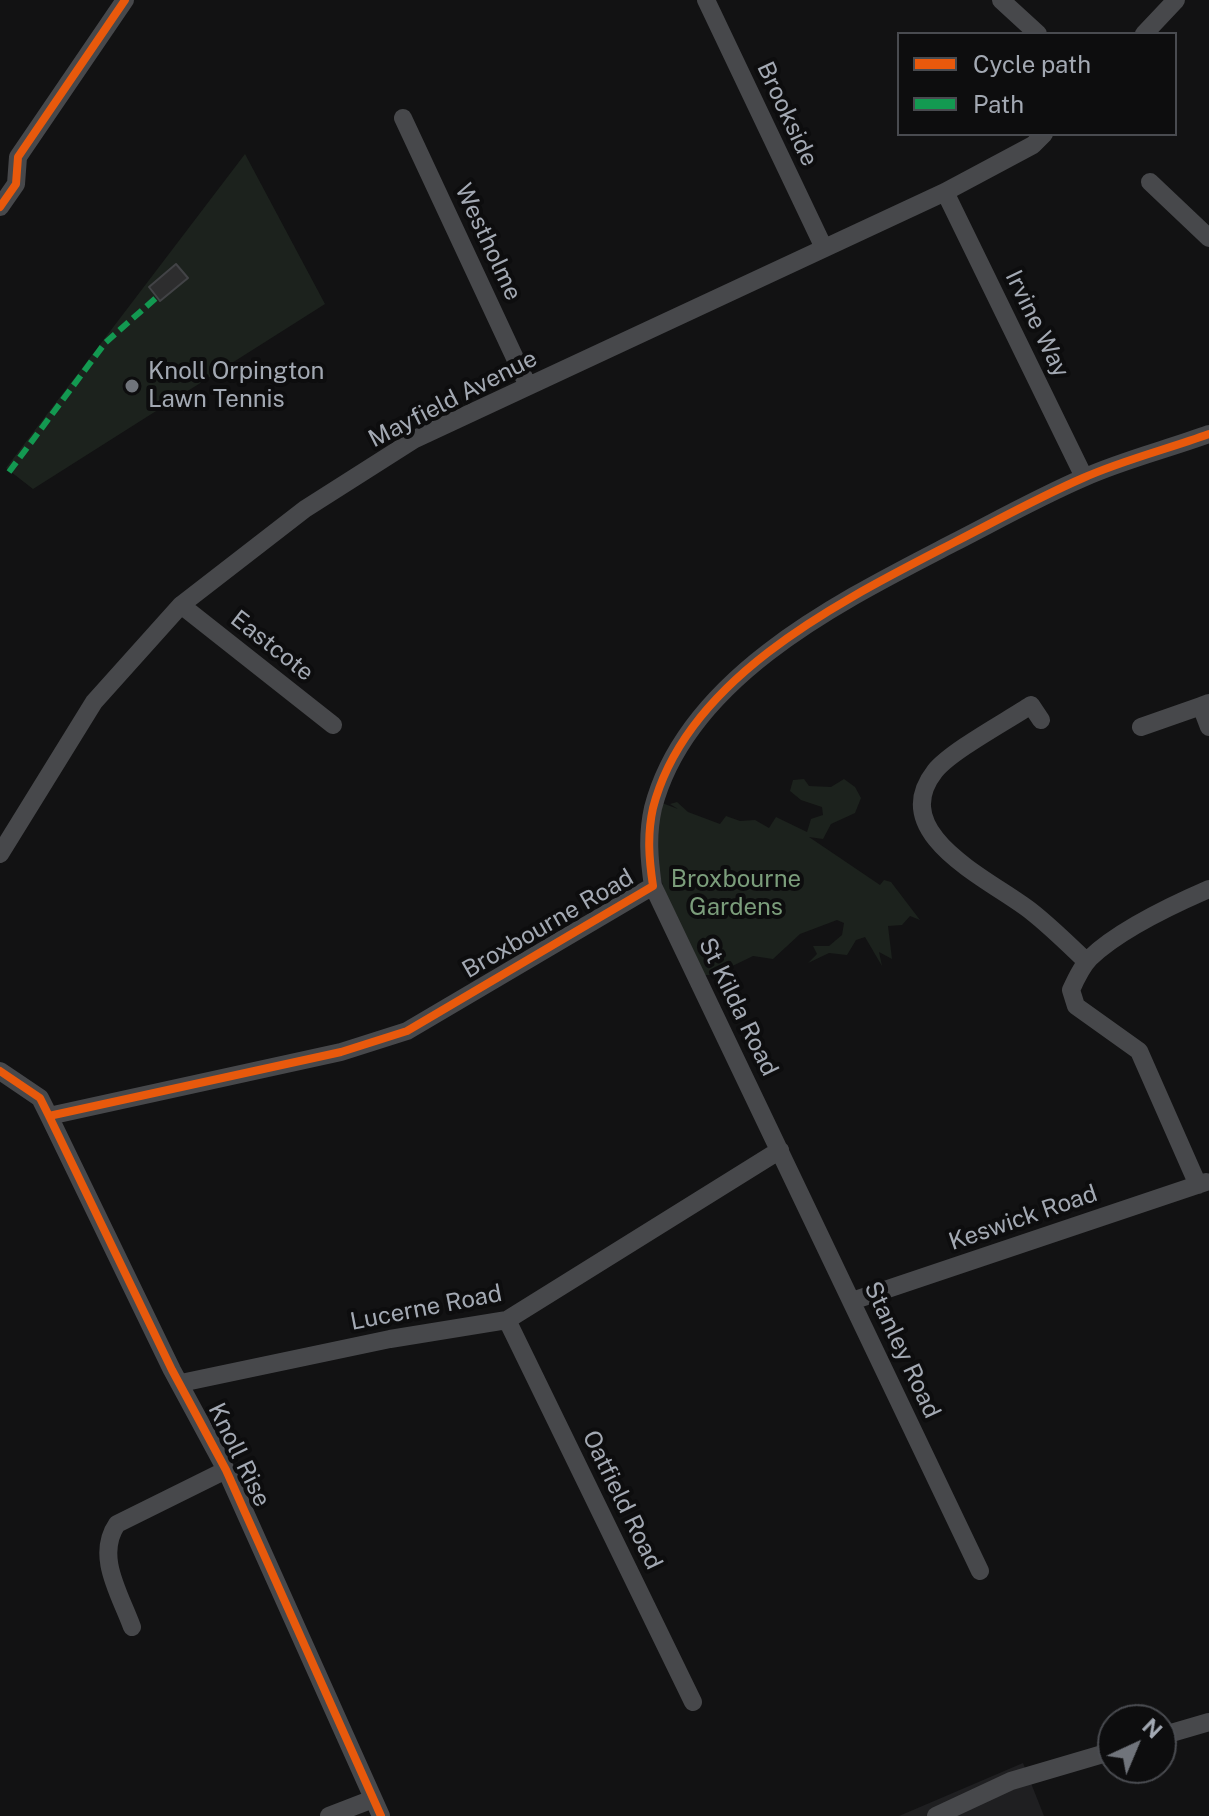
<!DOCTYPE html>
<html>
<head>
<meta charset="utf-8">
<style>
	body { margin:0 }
	#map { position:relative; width:1209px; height:1816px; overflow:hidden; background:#121213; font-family:"Public Sans",sans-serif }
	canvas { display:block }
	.legend { position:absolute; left:897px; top:32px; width:280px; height:104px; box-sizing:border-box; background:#0d0d0e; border:2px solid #494b50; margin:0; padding:10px 14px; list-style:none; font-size:24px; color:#a3a9b3 }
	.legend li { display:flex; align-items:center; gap:16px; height:40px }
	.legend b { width:40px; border:2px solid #494b50 }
	.north { position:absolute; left:1097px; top:1704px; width:80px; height:80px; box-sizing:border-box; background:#0d0d0e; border:2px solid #494b50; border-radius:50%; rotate:44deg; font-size:22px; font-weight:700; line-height:32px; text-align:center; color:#a3a9b3 }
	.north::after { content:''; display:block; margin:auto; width:28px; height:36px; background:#70747b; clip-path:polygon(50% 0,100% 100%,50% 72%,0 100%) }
</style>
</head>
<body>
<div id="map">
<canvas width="1209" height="1816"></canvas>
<ul class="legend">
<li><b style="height:10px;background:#e8590c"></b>Cycle path</li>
<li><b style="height:10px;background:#139951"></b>Path</li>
</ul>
<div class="north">N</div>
</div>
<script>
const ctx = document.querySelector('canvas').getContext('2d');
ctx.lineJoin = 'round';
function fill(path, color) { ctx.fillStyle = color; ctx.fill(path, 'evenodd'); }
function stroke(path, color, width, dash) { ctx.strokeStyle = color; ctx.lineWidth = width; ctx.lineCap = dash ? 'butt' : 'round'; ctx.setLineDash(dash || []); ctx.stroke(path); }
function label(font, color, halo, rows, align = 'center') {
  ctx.font = font + ' "Public Sans",sans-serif'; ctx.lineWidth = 8; ctx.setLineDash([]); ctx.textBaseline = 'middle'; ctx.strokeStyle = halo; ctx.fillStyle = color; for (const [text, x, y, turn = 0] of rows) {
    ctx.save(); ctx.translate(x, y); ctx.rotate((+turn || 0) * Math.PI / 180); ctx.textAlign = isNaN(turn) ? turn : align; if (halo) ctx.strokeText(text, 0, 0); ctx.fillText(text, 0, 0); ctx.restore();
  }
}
const built = new Path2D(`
	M1023,1763L1044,1816H899Z`);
const green = new Path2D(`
	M245,154L325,304L33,489L6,468Z
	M804,779L809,786L831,787L844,779L855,787L861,798L855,813L831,824L823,839L809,837L880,885L884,880L891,882L920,920L910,916L902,925L888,926L892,959L879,952L882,966L865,937L856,940L847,955L829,953L808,963L817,954L813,946H829L842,935L844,923L837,920L800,934L773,959L753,956L714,975H704C687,939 659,892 656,853C655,837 660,819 662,803L678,809L670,804L677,802L688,812L720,824L726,816L740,821L755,820L769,828L776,817L807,832L811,819L823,815L822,807L801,800L790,791L793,780Z`);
const building = new Path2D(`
	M176,264L188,278L160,301L149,287Z`);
const street = new Path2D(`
	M706,0L824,248
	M1001,0L1038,34
	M1144,34L1176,0
	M403,118L528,386
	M1150,182L1209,238
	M945,192L1084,477
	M0,207L16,184L18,157L125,0
	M181,605L333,725
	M1209,703L1201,706L1209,727
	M1041,720L1031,705C1007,721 951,751 935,771C885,835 992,880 1032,912C1051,927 1068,944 1086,961
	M1141,727L1201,706
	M0,854L94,702L181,605L305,509L415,439L945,192L1033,145L1044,134
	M653,886L980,1571
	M0,1071L40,1098L49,1116L172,1370L226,1470L381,1816
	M49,1116L341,1052L407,1031L653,886C649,859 647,835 653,808C687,676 843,600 953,543C996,521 1039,497 1083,478C1123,460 1168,449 1209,434
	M1198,1185L1139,1051L1076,1006L1071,990C1075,981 1083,965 1090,958C1119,930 1172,905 1209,889
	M852,1301L1206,1182
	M507,1320L693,1702
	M181,1383L390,1339L507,1320L780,1150
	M132,1627C120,1594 95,1556 117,1524L226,1470
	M1161,1736L1209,1722
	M329,1816L373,1799
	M936,1816L1011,1781L1113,1751`);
const quiet = new Path2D(`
	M9,472L105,343L157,297`);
const cycleway = new Path2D(`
	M0,207L16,184L18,157L125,0
	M0,1071L40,1098L49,1116L172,1370L226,1470L381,1816
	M49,1116L341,1052L407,1031L653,886C649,859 647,835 653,808C687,676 843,600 953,543C996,521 1039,497 1083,478C1123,460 1168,449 1209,434`);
const markers = [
	[132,386,8,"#70747b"]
];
const streetNames = [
	["Brookside",787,114,65],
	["Westholme",488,242,65],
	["Irvine Way",1037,324,64],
	["Mayfield Avenue",453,399,-27],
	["Eastcote",272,646,38],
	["Broxbourne Road",548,924,-30],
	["St Kilda Road",738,1007,64],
	["Keswick Road",1023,1218,-19],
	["Lucerne Road",426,1308,-11],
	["Stanley Road",902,1350,65],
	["Knoll Rise",239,1455,64],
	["Oatfield Road",622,1500,64]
];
const poiNames = [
	["Knoll Orpington",148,372],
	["Lawn Tennis",148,400]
];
const parkNames = [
	["Broxbourne",736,880],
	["Gardens",736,908]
];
fill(built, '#1f1f21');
fill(green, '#1c221d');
fill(building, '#2d2d2e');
stroke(building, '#424346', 2);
stroke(street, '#47484b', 18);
stroke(quiet, '#139951', 6, [12, 6]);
stroke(cycleway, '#e8590c', 8);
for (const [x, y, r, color] of markers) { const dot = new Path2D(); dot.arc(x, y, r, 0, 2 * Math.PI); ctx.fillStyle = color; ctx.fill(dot); stroke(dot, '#0d0d0e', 3); }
label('24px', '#a3a9b3', '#0d0d0e', streetNames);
label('24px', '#a3a9b3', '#0d0d0e', poiNames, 'left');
label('24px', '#7b9d7b', '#0d0d0e', parkNames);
</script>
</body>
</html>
